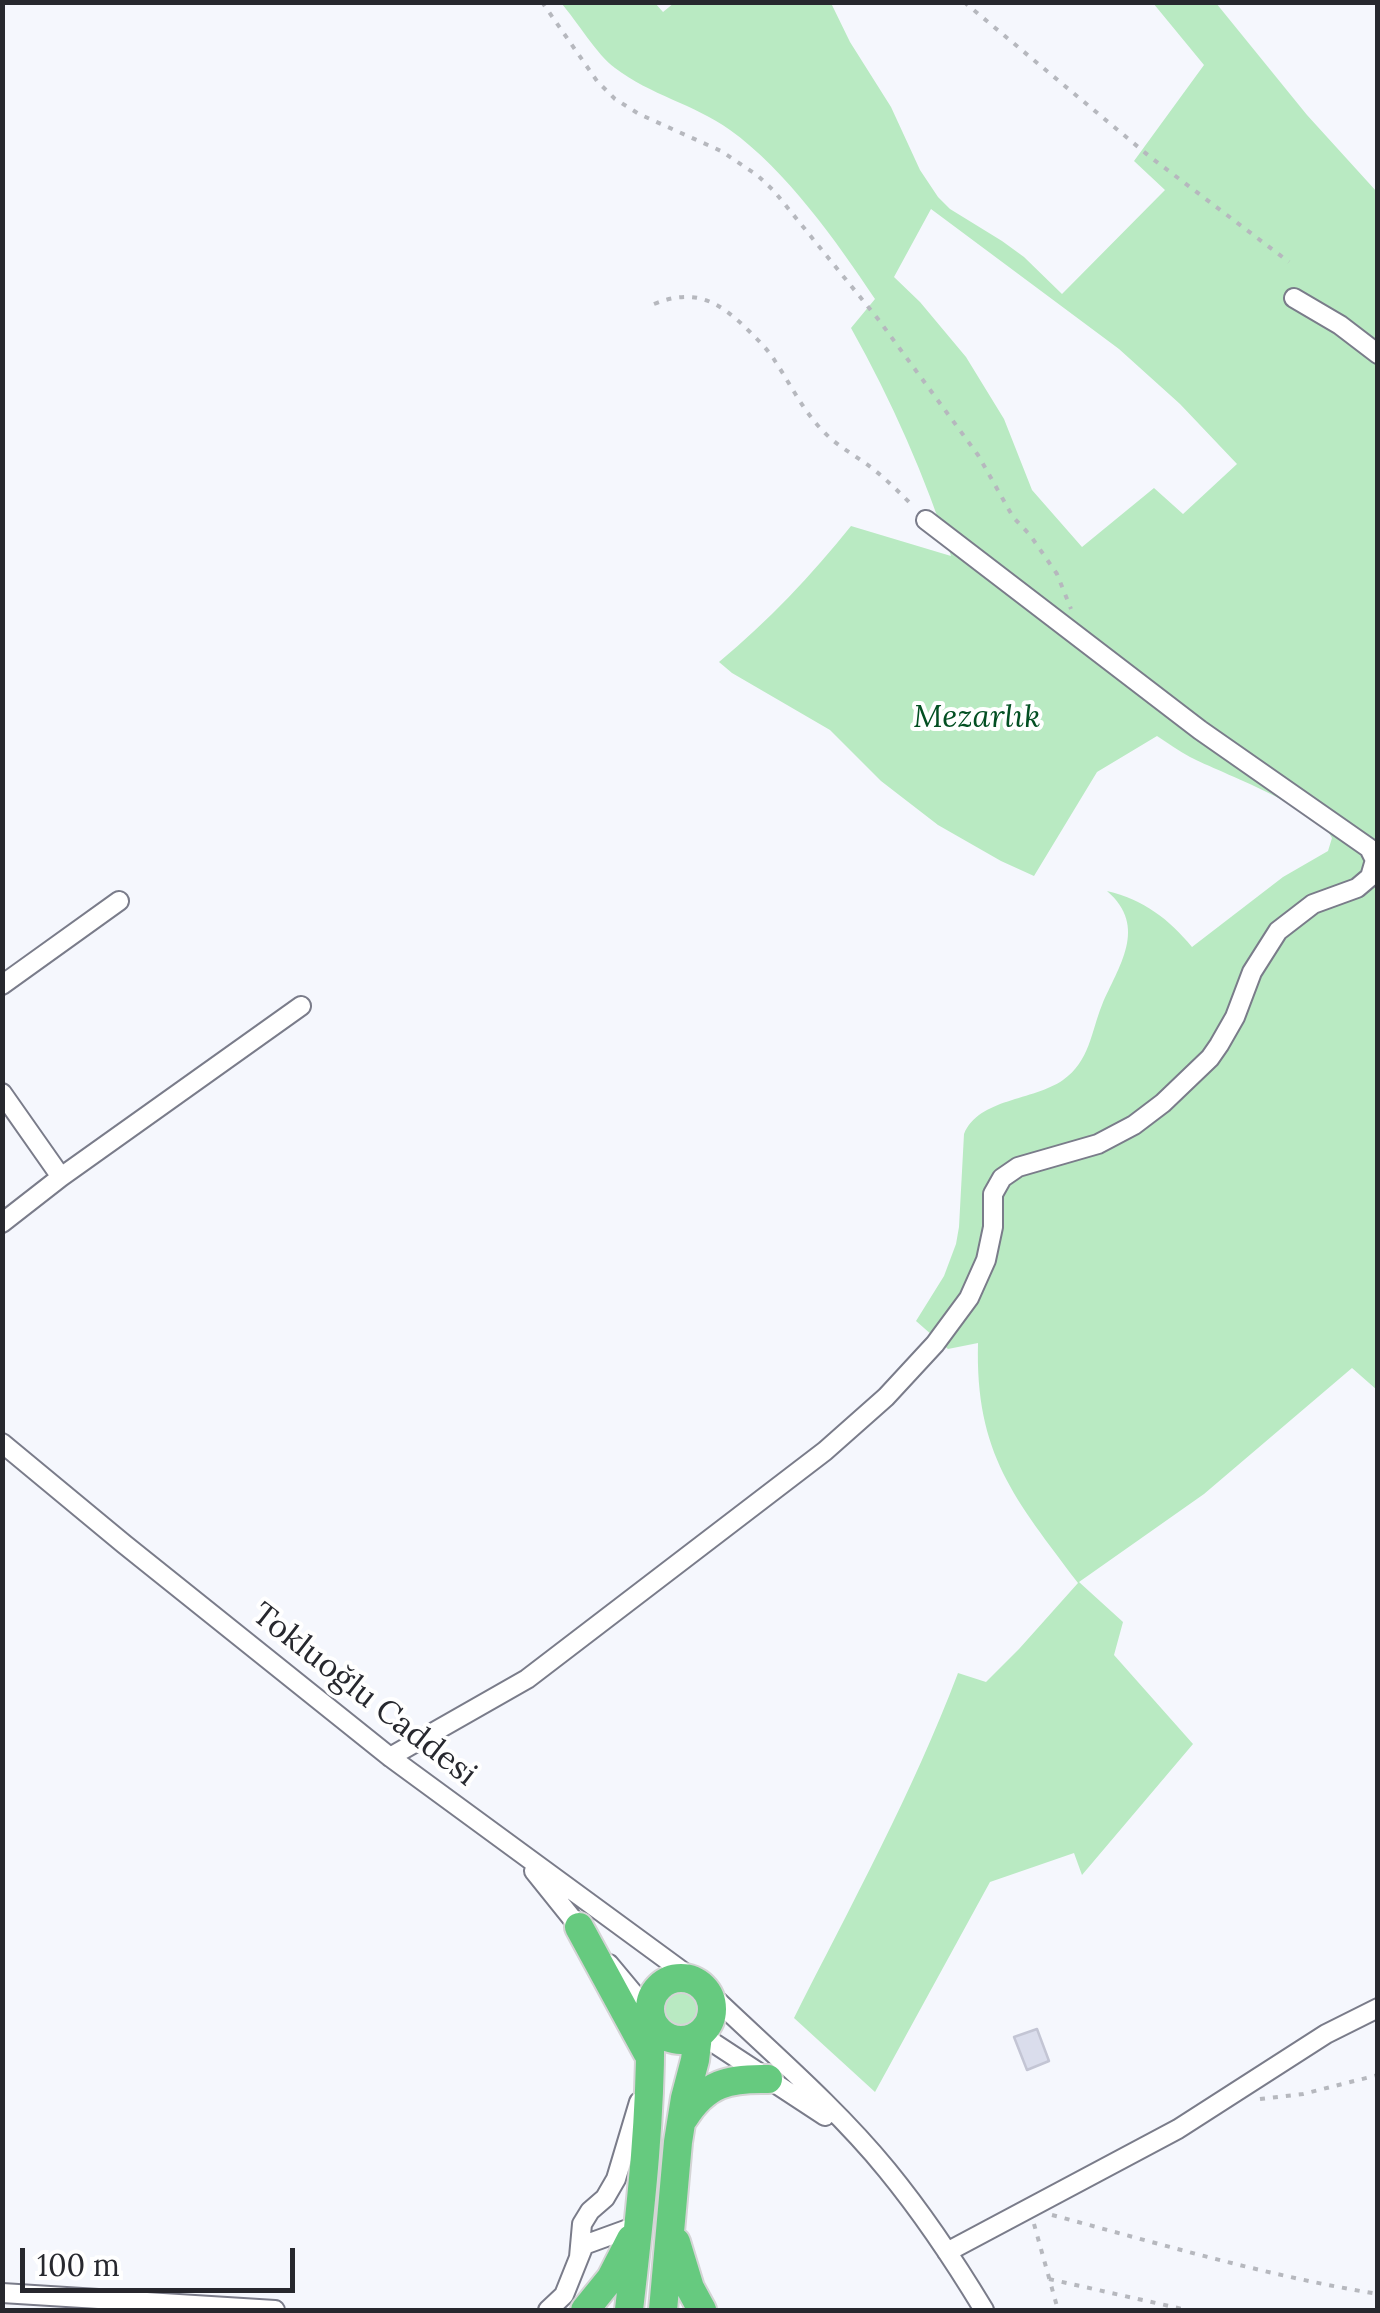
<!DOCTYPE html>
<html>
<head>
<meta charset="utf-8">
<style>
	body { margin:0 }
	#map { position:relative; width:1380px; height:2313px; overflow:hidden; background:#f5f7fd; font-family:Lora,serif }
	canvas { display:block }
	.frame { position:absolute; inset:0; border:5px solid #27282e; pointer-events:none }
	.scale { position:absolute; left:20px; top:2248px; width:275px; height:45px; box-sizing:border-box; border:5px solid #27282e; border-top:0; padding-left:12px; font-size:30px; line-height:35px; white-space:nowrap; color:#27282e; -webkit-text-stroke:8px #fff; paint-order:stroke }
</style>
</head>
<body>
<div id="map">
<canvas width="1380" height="2313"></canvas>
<div class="frame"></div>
<div class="scale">100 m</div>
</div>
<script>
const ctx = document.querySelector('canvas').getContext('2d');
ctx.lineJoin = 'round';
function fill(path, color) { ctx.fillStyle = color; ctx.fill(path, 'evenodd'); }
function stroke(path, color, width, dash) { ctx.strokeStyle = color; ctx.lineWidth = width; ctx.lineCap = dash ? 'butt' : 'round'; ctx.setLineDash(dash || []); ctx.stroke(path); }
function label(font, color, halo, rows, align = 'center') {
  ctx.font = font + ' Lora,serif'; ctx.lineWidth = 8; ctx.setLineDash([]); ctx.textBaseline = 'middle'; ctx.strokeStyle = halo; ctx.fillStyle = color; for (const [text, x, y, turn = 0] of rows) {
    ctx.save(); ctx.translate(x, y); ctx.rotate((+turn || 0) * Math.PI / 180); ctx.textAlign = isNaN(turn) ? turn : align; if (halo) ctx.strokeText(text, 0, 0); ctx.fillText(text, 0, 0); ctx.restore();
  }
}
const green = new Path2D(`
	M561,3H655L663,12L674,3H831L850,42L891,107L920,170L938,197L950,209L1002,241L1024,257L1062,294L1165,190L1134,161L1204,65L1153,3H1216L1307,115L1377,192V1390L1352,1368L1204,1494L1079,1582L1123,1622L1114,1655L1193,1744L1082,1875L1074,1853L990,1882L875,2092L794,2018C851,1905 913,1792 958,1673L986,1682L1019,1649L1078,1583C1015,1499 975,1454 978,1343L948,1349L916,1321L944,1276L956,1244L959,1227L964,1134C979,1098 1033,1101 1063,1080C1090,1061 1091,1032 1102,1005C1118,967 1149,927 1107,891C1144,900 1169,919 1192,947L1283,877L1328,851L1332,838C1320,809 1221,773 1190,757C1179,751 1168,743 1157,736L1097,772L1034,876L1001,861L938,825L881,781L830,730L732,673L719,662C768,621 811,576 851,526L951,556C925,476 892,401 851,328L875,299C837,242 786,170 730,130C694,104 650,95 615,68C597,55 577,21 561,3ZM931,209L1119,349L1180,404L1237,464L1183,514L1154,488L1082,547L1032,490L1004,419L966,357L920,302L894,277Z
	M656 2008a24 24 0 1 1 48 0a24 24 0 1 1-48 0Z`);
const building = new Path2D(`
	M1037,2029L1049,2061L1027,2070L1014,2037Z`);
const path = new Path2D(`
	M542,2L597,81L615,99L639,114L721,151L757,175L774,191L878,319L978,455L1013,517L1030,535L1057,574L1071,609
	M964,2L1149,156L1289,262
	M654,304C696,287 720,302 750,332C759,341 769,351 775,361C791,385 803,411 824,432C838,447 857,456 873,469C887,480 900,493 913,506
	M1260,2099L1303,2094L1378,2075
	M1052,2215C1161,2244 1267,2276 1378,2294
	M1034,2224L1058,2310
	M1049,2279L1187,2310`);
const minor = new Path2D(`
	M1294,298L1340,325L1378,354
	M2,985L119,901
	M2,1093L61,1177
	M2,1223L61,1177L301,1006
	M2,1443L124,1544L390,1757L697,1982
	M390,1757L527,1679L825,1451L886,1397L935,1344L969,1298L986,1260L993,1227V1194L1002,1178L1018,1167L1098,1144L1134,1125L1163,1103L1210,1058L1219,1045L1235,1017L1252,972L1278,931L1313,904L1357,888L1370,877L1375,860L1369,848L1200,730L926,520
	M534,1871L583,1932
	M609,1964L649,2012
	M705,1989C766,2048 833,2104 887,2170C923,2214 955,2262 984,2310
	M700,2034L825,2116
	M947,2252L1178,2129L1326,2034L1378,2008
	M579,2257L582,2224L590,2211L605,2198L616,2179L639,2102
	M2,2293L275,2310
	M548,2310L564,2295L584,2245L639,2225`);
const highway = new Path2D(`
	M579,1927L647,2052
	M650 2009a31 31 0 1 1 62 0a31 31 0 1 1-62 0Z
	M684,2118C706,2083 729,2078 768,2079
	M676,2242L690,2288L702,2310
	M585,2310L611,2278L631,2239
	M629,2310C640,2213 652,2114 650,2015
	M663,2310L678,2142L685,2098L695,2060L698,2035`);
const parkNames = [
	["Mezarlık",977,718]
];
const streetNames = [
	["Tokluoğlu Caddesi",364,1695,38]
];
fill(green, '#b9eac2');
fill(building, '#daddec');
stroke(building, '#c3c5d4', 2.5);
stroke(minor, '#7a7c8a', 22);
stroke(highway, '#d4d4d5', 32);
stroke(path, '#b6b8be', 4, [5, 8]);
stroke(minor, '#fff', 18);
stroke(highway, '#66ca7f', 28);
label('italic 32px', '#034f22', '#fff', parkNames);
label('32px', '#27282e', '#fff', streetNames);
</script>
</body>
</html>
